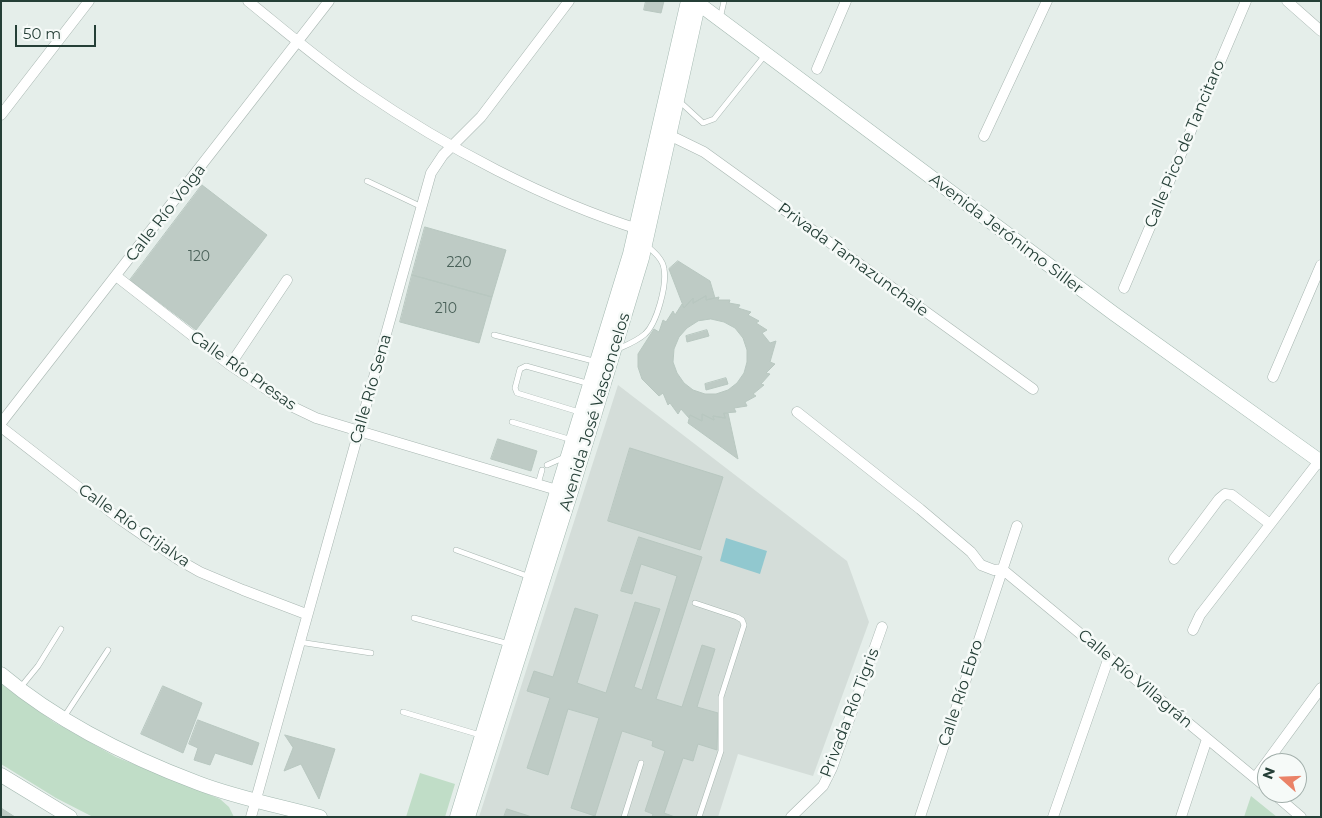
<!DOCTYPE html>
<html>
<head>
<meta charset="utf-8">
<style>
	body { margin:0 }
	#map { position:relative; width:1322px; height:818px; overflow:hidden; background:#e5eeea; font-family:Montserrat,sans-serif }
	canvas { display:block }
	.frame { position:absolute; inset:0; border:2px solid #253f37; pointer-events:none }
	.north { position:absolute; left:1257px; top:753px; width:50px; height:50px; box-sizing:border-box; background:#f6faf8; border:1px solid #a2afab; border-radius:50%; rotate:290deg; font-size:14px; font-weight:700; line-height:20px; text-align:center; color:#253f37 }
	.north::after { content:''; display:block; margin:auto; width:18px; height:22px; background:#ea8267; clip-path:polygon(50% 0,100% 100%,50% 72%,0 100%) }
	.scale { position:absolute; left:15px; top:25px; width:81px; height:22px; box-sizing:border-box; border:2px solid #253f37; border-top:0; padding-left:6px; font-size:15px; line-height:18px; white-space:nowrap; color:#253f37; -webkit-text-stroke:4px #f6faf8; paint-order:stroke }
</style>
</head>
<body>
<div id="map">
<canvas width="1322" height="818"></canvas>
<div class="frame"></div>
<div class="north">N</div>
<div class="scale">50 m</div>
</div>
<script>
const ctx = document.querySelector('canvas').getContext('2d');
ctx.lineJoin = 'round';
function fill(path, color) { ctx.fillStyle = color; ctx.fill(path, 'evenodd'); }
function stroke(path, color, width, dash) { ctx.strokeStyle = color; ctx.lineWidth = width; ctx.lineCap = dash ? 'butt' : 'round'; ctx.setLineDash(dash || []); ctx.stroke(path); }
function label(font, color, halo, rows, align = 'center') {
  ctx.font = font + ' Montserrat,sans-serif'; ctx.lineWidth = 5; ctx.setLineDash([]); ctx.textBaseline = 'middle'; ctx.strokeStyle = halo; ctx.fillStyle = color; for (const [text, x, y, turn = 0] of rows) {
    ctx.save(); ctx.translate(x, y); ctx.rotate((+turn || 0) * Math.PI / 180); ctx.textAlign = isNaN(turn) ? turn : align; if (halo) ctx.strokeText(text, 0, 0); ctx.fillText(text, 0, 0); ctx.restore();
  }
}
const built = new Path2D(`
	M618,385L847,561L869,622L813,776L738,754L718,817H479Z`);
const green = new Path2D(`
	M1,684L54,722L116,757L220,799L229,807L234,817H93L56,798L1,764Z
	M420,773L455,784L445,817H406Z
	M1251,796L1277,817H1244Z`);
const water = new Path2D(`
	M726,538L767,551L760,574L720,561Z`);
const building = new Path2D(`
	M646,1H664L661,13L644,10Z
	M202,185L267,235L196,330L130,280Z
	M425,227L506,250L492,297L412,275Z
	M678,261L710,281L715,298L706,300V296L693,303V298L684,308L669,269Z
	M412,275L492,297L479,343L400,322Z
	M706,296V300L719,297L718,300H730L729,303L740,305L738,308L751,312L748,315L759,321L756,323L767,330L762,333L770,343L776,341L770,362L775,364L766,373L770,374L761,384L764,385L753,394L756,396L745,402L747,406L734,408L736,412L724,413L725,418L713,416L714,420L702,414V421L690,415L689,418L681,409L678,414L670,403L668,405L663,393L659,396L642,379L638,367V354L654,329L659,332L663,320L666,322L673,311L675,315L682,304L684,308L693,298V303ZM711,319L724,322L735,328L743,338L747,350V362L744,373L737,383L728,390L716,394H705L693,390L684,383L677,373L673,362L674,349L679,337L687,328L698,321Z
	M707,330L709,336L687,342L686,336Z
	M726,378L728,384L706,390L705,384Z
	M724,413H728L738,459L688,423L690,415L702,421V414L714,420L713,416L725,418Z
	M498,439L537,451L531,471L491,459Z
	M630,448L723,477L700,550L608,521Z
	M639,537L702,557L656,699L682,707L702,645L715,649L697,707L718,713L717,750L698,744L693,761L683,758L664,813L675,817H652L653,814L645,811L665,751L652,746L653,741L622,731L595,816L571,808L599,718L568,709L548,775L527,768L550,698L527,691L534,671L553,677L575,608L598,615L577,683L606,693L635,602L660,609L634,687L642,690L677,576L641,564L632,594L621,591Z
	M163,686L202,703L183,753L141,734Z
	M198,720L259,743L252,765L215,753L210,765L194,760L198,748L189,744Z
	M285,735L335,749L319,799L301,764L284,771L293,748Z
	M1,808L15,817H1Z
	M507,809L532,817H504Z`);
const lane = new Path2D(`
	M720,19L724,1
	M678,100L703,123L714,119L766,54
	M367,181L422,207
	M494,335L597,362
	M618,349C627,345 637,341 645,334C657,323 667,285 664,269C663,259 653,251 646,245
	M579,412L517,393L515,388L520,369L526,366L590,384
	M512,422L572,440
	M547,465L565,457
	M538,484L542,470
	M456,550L530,577
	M695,603L737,617L742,620L744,625L721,697V751L699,817
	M414,618L509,644
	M299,642L371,653
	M20,688L38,666L61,629
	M403,712L480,735
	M64,717L108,650
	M624,817L641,763`);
const street = new Path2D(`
	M248,1C285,31 322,63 362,90C445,147 545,200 641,230
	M1287,1L1321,31
	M817,69L846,1
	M1,115L89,1
	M665,133L704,152L1033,389
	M984,136L1047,1
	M116,276L230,365L293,407L316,418L359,431L557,490
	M1124,288L1246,1
	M230,365L287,280
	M1273,377L1321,265
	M797,412L920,509L971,552L981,565L994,570L1002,569
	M1,423L329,1
	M1,427L121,520L179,560L200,572L243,590L306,614
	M1174,559L1219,499L1225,494L1232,495L1270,524
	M1002,569L1267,788
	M1193,630L1200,615L1319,461
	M1255,778L1321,688
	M1273,793L1301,817
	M251,817L431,173L443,155L481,117L569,1
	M791,817L823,786L832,768L882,627
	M920,817L1017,526
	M1053,817L1109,657
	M1181,817L1207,739`);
const secondary = new Path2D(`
	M695,1L1113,313L1321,462
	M1,674C58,722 129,757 198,783C237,798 280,806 320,817
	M1,775L70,817
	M457,817L630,254L688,1
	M468,817L571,492L642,258L699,1`);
const numberNames = [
	["120",199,257],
	["220",459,263],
	["210",446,309]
];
const streetNames = [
	["Calle Pico de Tancitaro",1185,144,-67],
	["Calle Río Volga",166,213,-52],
	["Avenida Jerónimo Siller",1006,234,37],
	["Privada Tamazunchale",853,260,36],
	["Calle Río Presas",243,371,35],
	["Calle Río Sena",371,389,-74],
	["Avenida José Vasconcelos",595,412,-73],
	["Calle Río Grijalva",134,526,35],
	["Calle Río Villagrán",1135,679,40],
	["Calle Río Ebro",961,693,-72],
	["Privada Río Tigris",850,713,-69]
];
fill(built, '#d4ddd9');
fill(green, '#c0ddc7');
fill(water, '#91c8cf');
fill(building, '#becbc5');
stroke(building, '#b8c7c0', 1);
stroke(lane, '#a8b6b1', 6);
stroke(street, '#a8b6b1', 11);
stroke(secondary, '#a4b9b1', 15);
stroke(lane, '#fff', 5);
stroke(street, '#fff', 10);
stroke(secondary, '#fff', 14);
label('14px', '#4b625a', null, numberNames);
label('16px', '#253f37', '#f6faf8', streetNames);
</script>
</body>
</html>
